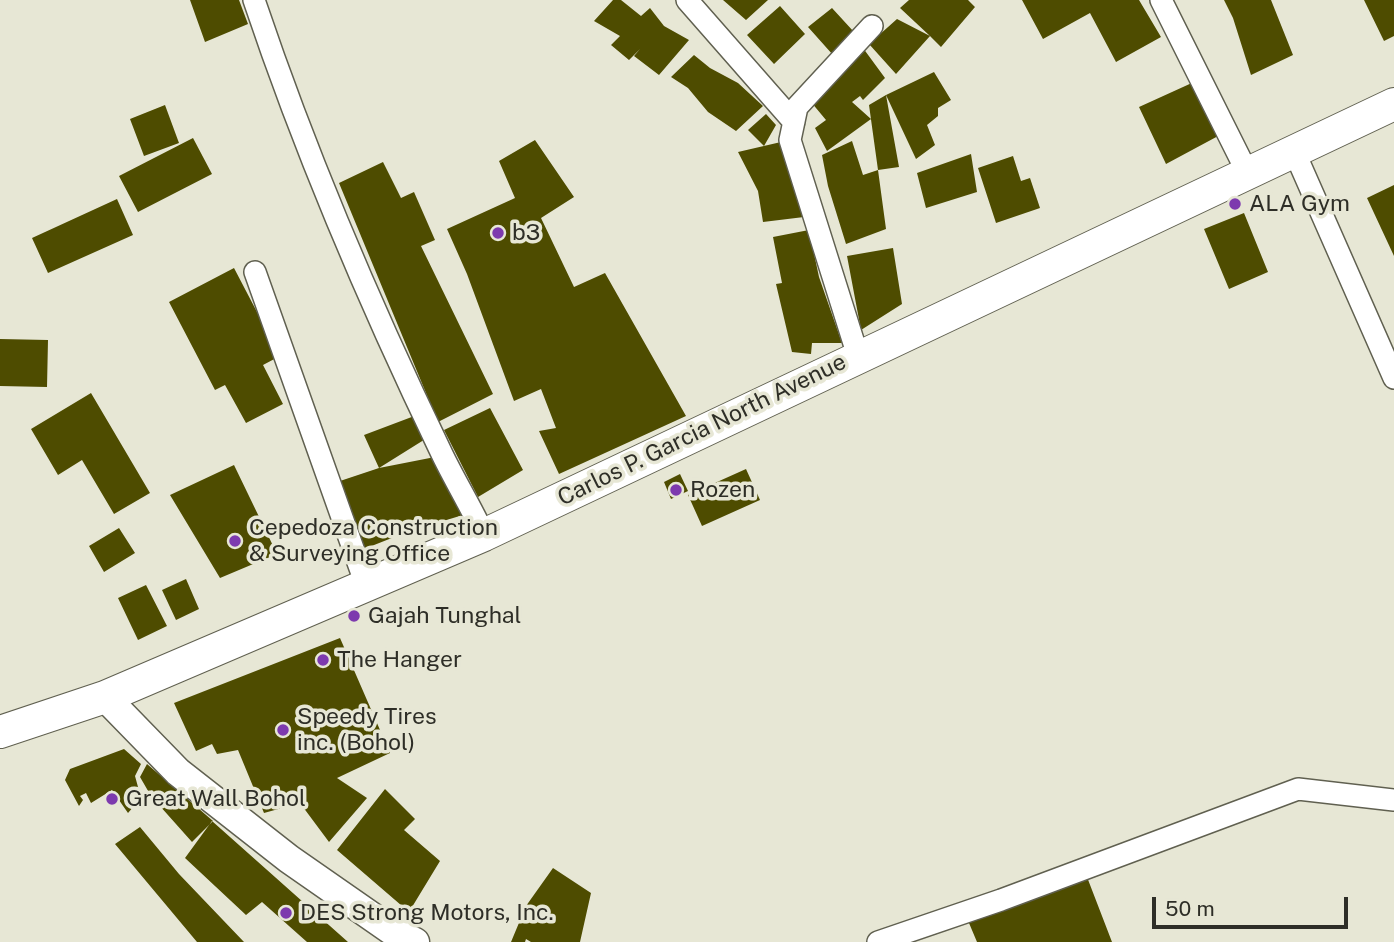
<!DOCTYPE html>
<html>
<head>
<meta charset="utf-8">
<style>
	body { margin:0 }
	#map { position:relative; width:1394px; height:942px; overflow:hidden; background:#e7e7d5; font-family:"Public Sans",sans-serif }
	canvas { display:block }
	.scale { position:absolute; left:1152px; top:897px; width:196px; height:32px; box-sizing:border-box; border:4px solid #2e2e27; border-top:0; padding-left:9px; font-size:21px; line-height:24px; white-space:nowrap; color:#2e2e27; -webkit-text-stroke:5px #e7e7d5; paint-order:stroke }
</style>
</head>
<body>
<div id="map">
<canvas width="1394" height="942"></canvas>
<div class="scale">50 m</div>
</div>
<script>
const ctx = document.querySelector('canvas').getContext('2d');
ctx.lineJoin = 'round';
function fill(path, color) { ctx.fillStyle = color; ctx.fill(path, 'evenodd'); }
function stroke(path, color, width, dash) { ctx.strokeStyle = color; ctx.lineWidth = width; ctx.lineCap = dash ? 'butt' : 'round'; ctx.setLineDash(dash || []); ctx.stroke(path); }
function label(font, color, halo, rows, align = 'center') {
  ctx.font = font + ' "Public Sans",sans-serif'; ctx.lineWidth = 7; ctx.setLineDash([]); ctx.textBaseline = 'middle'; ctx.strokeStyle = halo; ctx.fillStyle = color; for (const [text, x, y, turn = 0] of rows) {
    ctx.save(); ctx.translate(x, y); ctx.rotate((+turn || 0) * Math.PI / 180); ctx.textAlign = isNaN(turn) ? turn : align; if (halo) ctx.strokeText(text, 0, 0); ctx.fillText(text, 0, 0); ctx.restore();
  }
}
const building = new Path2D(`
	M190,0H239L248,24L205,42Z
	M613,0H621L641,16L650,8L664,26L689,40L659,75L634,56L640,49L629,60L611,45L620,36L594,21Z
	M723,0H768L746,20Z
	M909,0H968L975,7L941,47L930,36L896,74L869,44L897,19L930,36L900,8Z
	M1022,0H1139L1161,37L1116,62L1090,13L1043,39Z
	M1224,0H1271L1293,55L1251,75L1233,18Z
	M1364,0H1394V36L1384,41Z
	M780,6L805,34L774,64L747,35Z
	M832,8L854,32L833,55L808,27Z
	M863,48L885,78L863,100L860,96L852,102L871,119L827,151L815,128L826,120L811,102Z
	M694,55L710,68L738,83L763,106L736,131L708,112L688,88L671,77Z
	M934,72L951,100L938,108V116L927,125L935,145L916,159L886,95L899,167L878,170L869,105L886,95Z
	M1194,82L1220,135L1166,164L1139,107Z
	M165,105L179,143L144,156L130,119Z
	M766,114L776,125L764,146L748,130Z
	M193,138L212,174L138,212L119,176Z
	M535,140L574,197L541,218L574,287L605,273L686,416L559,474L539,431L556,428L541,389L514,401L467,274L447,229L515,198L499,161Z
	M852,141L863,175L878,170L886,229L846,244L828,186L822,155Z
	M781,142L804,217L763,222L758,191L738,152Z
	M971,154L977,192L926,208L917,173Z
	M1013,156L1021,181L1030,178L1040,208L996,223L978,168Z
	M383,162L401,198L414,192L435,240L421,246L493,394L438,422L339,183Z
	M1394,185V256L1367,198Z
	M117,199L133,235L48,273L32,238Z
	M1244,213L1268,272L1229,289L1204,229Z
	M809,230L819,277L842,343H812L811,354L792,352L776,284L782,283L773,237Z
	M893,248L902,304L861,330L847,256Z
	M234,268L280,356L263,365L283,404L246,423L225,385L215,390L169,302Z
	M0,339L48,340L47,387L0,386Z
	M91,393L150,493L114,514L82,460L58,475L31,429Z
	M490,408L523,470L478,497L444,430Z
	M417,415L427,438L379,468L364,435Z
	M435,457L463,515L407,532L364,549L337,482L379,468Z
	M234,465L277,554L220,578L170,495Z
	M746,469L760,500L702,526L688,495Z
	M680,474L688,491L671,499L664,482Z
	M119,528L135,553L104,572L89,546Z
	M186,579L199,609L176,620L162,590Z
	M146,585L167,626L138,640L118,598Z
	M340,638L390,753L337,778L367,798L329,842L300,803L264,813L238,750L217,754L212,744L196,751L174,703Z
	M124,749L141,764L135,776L141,798L128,813L112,790L91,803L86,793L80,796L83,800L79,806L65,780L70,769Z
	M147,764L213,821L192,842L151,796L140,777Z
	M385,789L415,819L404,830L440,861L409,912L337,850Z
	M212,821L348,942H307L262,902L246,915L185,858Z
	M140,827L179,874L244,942H197L115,844Z
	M553,868L591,893L580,942H531L526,939L525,942H511L526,906Z
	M1087,877L1112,942H977L969,923Z`);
const minor = new Path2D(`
	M254,0C305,152 372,309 442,454C455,481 471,507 484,535
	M687,0L794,122
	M1161,0L1248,174
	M1294,151L1394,378
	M255,272L366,585
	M858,356L790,140L797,107L872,26
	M878,942L1001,900L1298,789L1394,800`);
const secondary = new Path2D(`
	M105,697L178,772L289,859L391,930L415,942`);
const primary = new Path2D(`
	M0,732L105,697L484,535L1394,104`);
const markers = [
	[1235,204,7,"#7d3aae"],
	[498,233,7,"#7d3aae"],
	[676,490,7,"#7d3aae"],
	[235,541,7,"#7d3aae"],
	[354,616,7,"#7d3aae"],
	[323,660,7,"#7d3aae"],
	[283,730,7,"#7d3aae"],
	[112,799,7,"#7d3aae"],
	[286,913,7,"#7d3aae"]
];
const poiNames = [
	["ALA Gym",1249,204],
	["b3",512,233],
	["Rozen",690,490],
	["Cepedoza Construction",249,528],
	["& Surveying Office",249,554],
	["Gajah Tunghal",368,616],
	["The Hanger",337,660],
	["Speedy Tires",297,717],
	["inc. (Bohol)",297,743],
	["Great Wall Bohol",126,799],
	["DES Strong Motors, Inc.",300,913]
];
const streetNames = [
	["Carlos P. Garcia North Avenue",702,430,-26]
];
fill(building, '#4e4c00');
stroke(minor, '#606050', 24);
stroke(secondary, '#606050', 31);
stroke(primary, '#606050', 34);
stroke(minor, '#fff', 21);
stroke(secondary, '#fff', 28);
stroke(primary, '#fff', 32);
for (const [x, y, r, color] of markers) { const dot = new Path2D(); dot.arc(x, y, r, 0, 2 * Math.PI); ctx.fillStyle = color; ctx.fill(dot); stroke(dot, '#e7e7d5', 2.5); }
label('23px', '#2e2e27', '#e7e7d5', poiNames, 'left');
label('23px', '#2e2e27', '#e7e7d5', streetNames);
</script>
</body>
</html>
